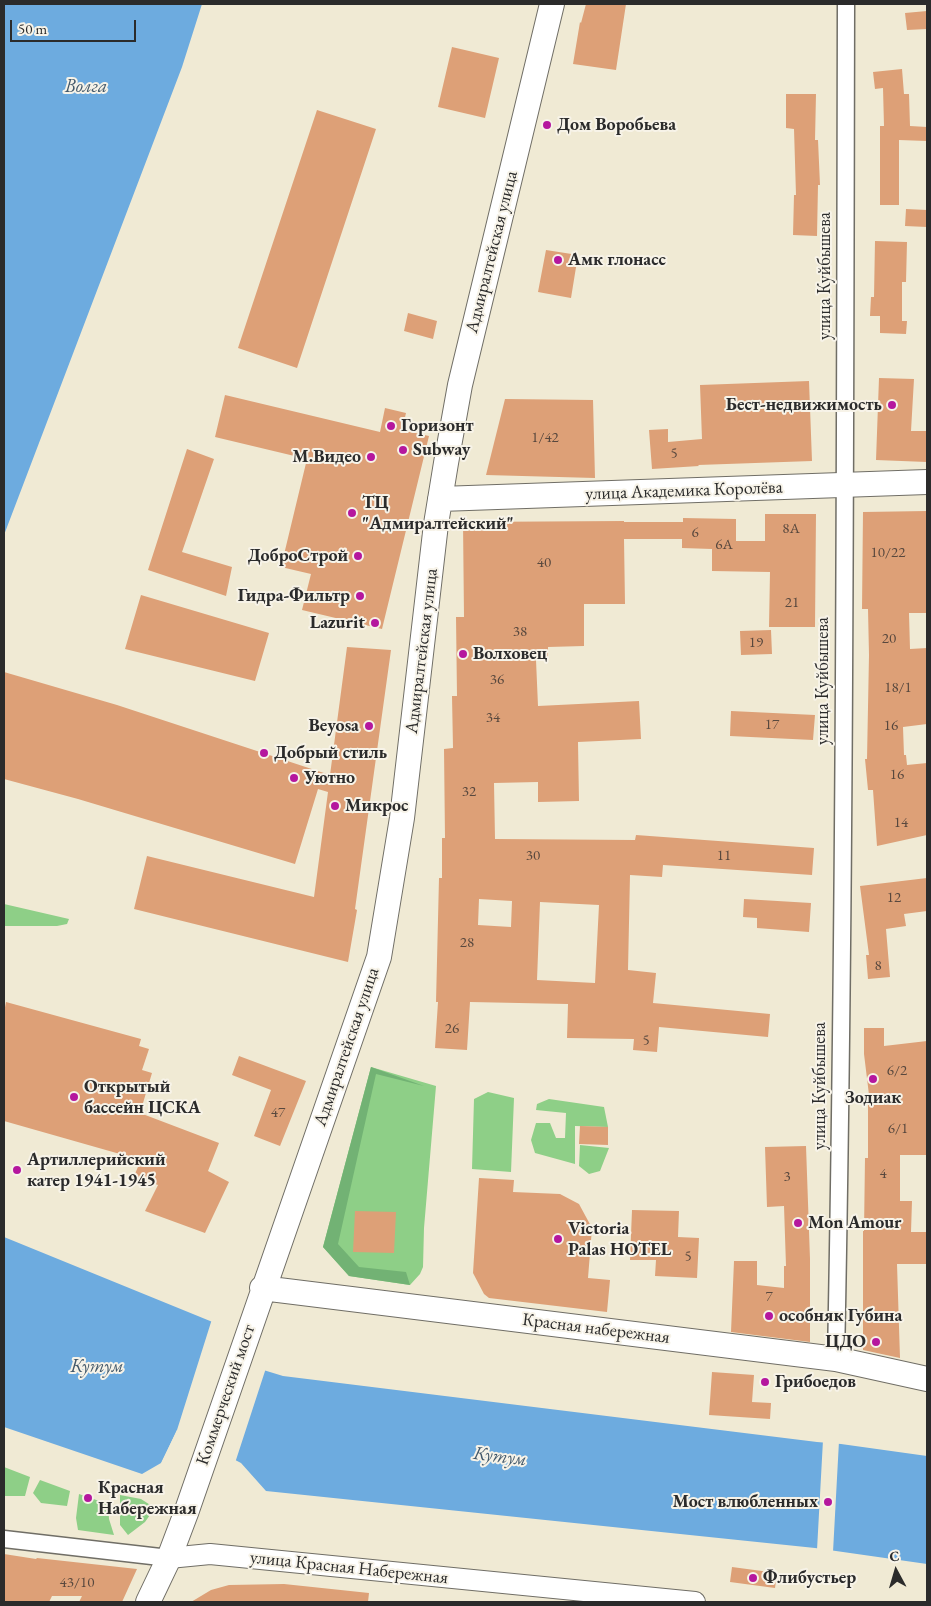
<!DOCTYPE html>
<html>
<head>
<meta charset="utf-8">
<style>
	body { margin:0 }
	#map { position:relative; width:931px; height:1606px; overflow:hidden; background:#f0ead4; font-family:"EB Garamond",serif }
	canvas { display:block }
	.frame { position:absolute; inset:0; border:5px solid #2b2b2b; pointer-events:none }
	.north { position:absolute; left:871px; top:1546px; width:50px; height:50px; -webkit-text-stroke:4px #f7f3e8; paint-order:stroke; rotate:354deg; font-size:14px; font-weight:700; line-height:20px; text-align:center; color:#2b2b2b }
	.north::after { content:''; display:block; margin:auto; width:18px; height:22px; background:#2b2b2b; clip-path:polygon(50% 0,100% 100%,50% 72%,0 100%) }
	.scale { position:absolute; left:10px; top:20px; width:126px; height:22px; box-sizing:border-box; border:2px solid #2b2b2b; border-top:0; padding-left:6px; font-size:15px; line-height:18px; white-space:nowrap; color:#2b2b2b; -webkit-text-stroke:4px #f7f3e8; paint-order:stroke }
</style>
</head>
<body>
<div id="map">
<canvas width="931" height="1606"></canvas>
<div class="frame"></div>
<div class="north">С</div>
<div class="scale">50 m</div>
</div>
<script>
const ctx = document.querySelector('canvas').getContext('2d');
ctx.lineJoin = 'round';
function fill(path, color) { ctx.fillStyle = color; ctx.fill(path, 'evenodd'); }
function stroke(path, color, width, dash) { ctx.strokeStyle = color; ctx.lineWidth = width; ctx.lineCap = dash ? 'butt' : 'round'; ctx.setLineDash(dash || []); ctx.stroke(path); }
function label(font, color, halo, rows, align = 'center') {
  ctx.font = font + ' "EB Garamond",serif'; ctx.lineWidth = 4; ctx.setLineDash([]); ctx.textBaseline = 'middle'; ctx.strokeStyle = halo; ctx.fillStyle = color; for (const [text, x, y, turn = 0] of rows) {
    ctx.save(); ctx.translate(x, y); ctx.rotate((+turn || 0) * Math.PI / 180); ctx.textAlign = isNaN(turn) ? turn : align; if (halo) ctx.strokeText(text, 0, 0); ctx.fillText(text, 0, 0); ctx.restore();
  }
}
const green = new Path2D(`
	M4,904L69,919L67,924L57,926H4Z
	M371,1067L436,1086L424,1228L423,1267L420,1274L410,1285L349,1276L323,1247Z
	M488,1092L514,1098L511,1172L472,1169L474,1099Z
	M549,1099L604,1107L608,1127L575,1126V1164L535,1153L531,1140L536,1123H550L556,1138H565L566,1113L536,1110L537,1104Z
	M580,1145L609,1148L600,1171L589,1174L579,1166Z
	M4,1467L30,1477L25,1496H4Z
	M40,1480L70,1491L67,1506L41,1503L33,1493Z
	M79,1494L108,1504L109,1519L114,1535L78,1530L76,1518Z
	M120,1495L141,1499L155,1508L145,1522L128,1535L120,1525Z`);
const forest = new Path2D(`
	M371,1067L424,1086L376,1074L338,1244L359,1267L406,1272L410,1285L349,1276L323,1247Z`);
const water = new Path2D(`
	M4,4H202L182,67L4,535Z
	M4,1237L242,1334L234,1361L283,1376L817,1442L841,1444L927,1456V1564L815,1548L266,1491L241,1463L177,1430L161,1463L142,1474L4,1427Z`);
const pier = new Path2D(`
	M212,1319L242,1332L237,1359L266,1368L235,1463L178,1433L163,1464L160,1466L177,1430Z
	M823,1440L839,1441L833,1552L817,1550Z`);
const building = new Path2D(`
	M586,4H626L616,70L573,64L580,22L581,23Z
	M927,11V29L907,30L905,13Z
	M452,47L499,58L485,118L438,107Z
	M902,69L904,94H909L910,126L927,127V141L899,140V205H880V126H884L883,88L875,89L873,72Z
	M786,94H816L815,140H818L820,185H818L817,236L793,235L794,195H796L794,129L786,128Z
	M317,110L376,129L297,368L238,348Z
	M906,209L927,210V227L905,226Z
	M875,241L907,242L906,282H902V321H907L906,334L880,333V316H870L871,297H874Z
	M546,250L578,255L571,298L538,292Z
	M408,313L437,321L433,339L404,331Z
	M879,378L914,379L911,431H927V462L876,460Z
	M809,381L812,461L698,465L699,466L652,469L649,430L668,429V442L702,439L700,385Z
	M225,395L380,432L385,408L406,413L402,430L429,436L382,629L302,610L311,574L281,567L307,459L215,437Z
	M505,399L593,400L595,478L486,475Z
	M187,449L214,459L182,552L232,567L226,596L148,570Z
	M927,511V613H909L910,649L927,648V724L903,727L904,755H906L907,765L927,763V835L877,846L873,790H868L865,759H867L869,655L868,609H862L863,512Z
	M765,514H816L815,627H769L770,572L712,571V549L682,548V539H624L625,604H584V646L548,647V660H536L538,706L639,701L641,739L578,742L579,801L538,802V782L494,783L495,839L635,840L636,835L814,848L812,875L663,865L662,877L630,875L628,970L656,973L653,1003L770,1014L768,1037L659,1027L657,1052L633,1050L634,1039L567,1038L568,1004L470,1002L467,1050L435,1048L438,1002H436L439,878H442V838H445L444,749L453,748L452,696H457L456,617H464L463,522L624,521V522H683V518L736,519V541H765ZM479,899L512,901L511,927L478,925ZM540,902L599,905L595,983L537,980Z
	M141,595L269,633L255,681L125,649Z
	M771,630L772,654L741,655L740,631Z
	M347,647L391,650L355,909L357,910L348,962L134,909L147,856L314,897L328,792L318,789L295,864L78,799L4,779V672L117,705L330,775Z
	M731,711L815,715L813,740L730,736Z
	M927,878V911L904,914L906,926L886,929L890,977L868,979L866,955H869L860,886Z
	M744,899L811,903L809,932L757,928V918L743,917Z
	M6,1002L141,1039L139,1046L149,1049L142,1070L152,1073L140,1113L219,1143L208,1171L229,1182L205,1233L145,1211L158,1185L134,1176L141,1160L4,1121V1013Z
	M864,1028H884V1046L927,1041V1155H900V1201H912L911,1232H927V1264H897L900,1358L863,1350V1231H864L865,1158H868V1103H870L864,1054Z
	M239,1056L306,1081L280,1146L254,1136L271,1090L232,1075Z
	M580,1126L608,1127V1145L579,1144Z
	M806,1146L810,1259V1342L731,1332L734,1261H757V1285L784,1288V1266H786L784,1206L767,1207L765,1147Z
	M479,1178L514,1180L513,1192L560,1194L579,1204L592,1228L588,1278L610,1280L607,1312L489,1298L484,1294L473,1273Z
	M632,1210L679,1211L678,1237L699,1238L697,1278L655,1276L656,1260H630Z
	M355,1211L396,1212L394,1253L353,1252Z
	M712,1372L754,1375L752,1402L771,1403L770,1419L709,1415Z
	M4,1554L36,1559L37,1558L137,1569L122,1602H79L82,1596H52L49,1602H4Z
	M732,1567L777,1573L775,1588L730,1582Z
	M284,1584L369,1593L368,1602H191L211,1590L229,1585Z`);
const minor = new Path2D(`
	M836,1359C845,908 845,456 846,4
	M4,1539L169,1558`);
const tertiary = new Path2D(`
	M169,1558L210,1554L695,1602`);
const secondary = new Path2D(`
	M440,499L927,482
	M262,1288L836,1359L927,1379
	M148,1602L169,1558L186,1513L379,957L402,818L436,524L446,463L460,385L552,4`);
const markers = [
	[547,125,5,"#b5179e"],
	[558,260,5,"#b5179e"],
	[892,405,5,"#b5179e"],
	[391,426,5,"#b5179e"],
	[403,450,5,"#b5179e"],
	[371,457,5,"#b5179e"],
	[352,513,5,"#b5179e"],
	[358,556,5,"#b5179e"],
	[360,596,5,"#b5179e"],
	[375,623,5,"#b5179e"],
	[463,654,5,"#b5179e"],
	[369,726,5,"#b5179e"],
	[264,753,5,"#b5179e"],
	[294,778,5,"#b5179e"],
	[335,806,5,"#b5179e"],
	[873,1079,5,"#b5179e"],
	[74,1097,5,"#b5179e"],
	[17,1170,5,"#b5179e"],
	[798,1223,5,"#b5179e"],
	[558,1239,5,"#b5179e"],
	[769,1316,5,"#b5179e"],
	[876,1342,5,"#b5179e"],
	[765,1382,5,"#b5179e"],
	[88,1498,5,"#b5179e"],
	[828,1502,5,"#b5179e"],
	[753,1578,5,"#b5179e"]
];
const numberNames = [
	["1/42",545,438],
	["5",674,454],
	["8А",791,529],
	["6",695,533],
	["6А",724,545],
	["10/22",888,553],
	["40",544,563],
	["21",792,603],
	["38",520,632],
	["20",889,639],
	["19",756,643],
	["36",497,680],
	["18/1",898,688],
	["34",493,718],
	["17",772,725],
	["16",891,726],
	["16",897,775],
	["32",469,792],
	["14",901,823],
	["30",533,856],
	["11",724,856],
	["12",894,898],
	["28",467,943],
	["8",878,966],
	["26",452,1029],
	["5",646,1041],
	["6/2",897,1071],
	["47",278,1113],
	["6/1",898,1129],
	["4",883,1174],
	["3",787,1177],
	["5",688,1257],
	["7",769,1297],
	["43/10",77,1583]
];
const poiNames = [
	["Дом Воробьева",557,125],
	["Амк глонасс",568,260],
	["Бест-недвижимость",882,405,"right"],
	["Горизонт",401,426],
	["Subway",413,450],
	["М.Видео",361,457,"right"],
	["ТЦ",362,503],
	["\"Адмиралтейский\"",362,524],
	["ДоброСтрой",348,556,"right"],
	["Гидра-Фильтр",350,596,"right"],
	["Lazurit",365,623,"right"],
	["Волховец",473,654],
	["Beyosa",359,726,"right"],
	["Добрый стиль",274,753],
	["Уютно",304,778],
	["Микрос",345,806],
	["Открытый",84,1087],
	["бассейн ЦСКА",84,1108],
	["Зодиак",873,1098,"center"],
	["Артиллерийский",27,1160],
	["катер 1941-1945",27,1181],
	["Mon Amour",808,1223],
	["Victoria",568,1229],
	["Palas HOTEL",568,1250],
	["особняк Губина",779,1316],
	["ЦДО",866,1342,"right"],
	["Грибоедов",775,1382],
	["Красная",98,1488],
	["Набережная",98,1509],
	["Мост влюбленных",818,1502,"right"],
	["Флибустьер",763,1578]
];
const streetNames = [
	["Адмиралтейская улица",492,252,-76],
	["улица Куйбышева",825,276,-90],
	["улица Академика Королёва",684,491,-2],
	["Адмиралтейская улица",422,651,-83],
	["улица Куйбышева",823,681,-90],
	["Адмиралтейская улица",347,1047,-71],
	["улица Куйбышева",820,1086,-90],
	["Красная набережная",596,1329,7],
	["Коммерческий мост",226,1395,-71],
	["улица Красная Набережная",349,1568,6]
];
const waterNames = [
	["Волга",86,87],
	["Кутум",97,1367],
	["Кутум",500,1457,7]
];
fill(green, '#8ecf87');
fill(forest, '#72b274');
fill(water, '#6dabdf');
fill(pier, '#f0ead4');
fill(building, '#dda077');
stroke(minor, '#706e66', 19);
stroke(tertiary, '#706e66', 22);
stroke(secondary, '#706e66', 26);
stroke(minor, '#fff', 16);
stroke(tertiary, '#fff', 20);
stroke(secondary, '#fff', 24);
for (const [x, y, r, color] of markers) { const dot = new Path2D(); dot.arc(x, y, r, 0, 2 * Math.PI); ctx.fillStyle = color; ctx.fill(dot); stroke(dot, '#f7f3e8', 2); }
label('15px', '#58483e', null, numberNames);
label('bold 18px', '#2b2b2b', '#f7f3e8', poiNames, 'left');
label('18px', '#2b2b2b', '#f7f3e8', streetNames);
label('italic 19px', '#42586a', '#f7f3e8', waterNames);
</script>
</body>
</html>
